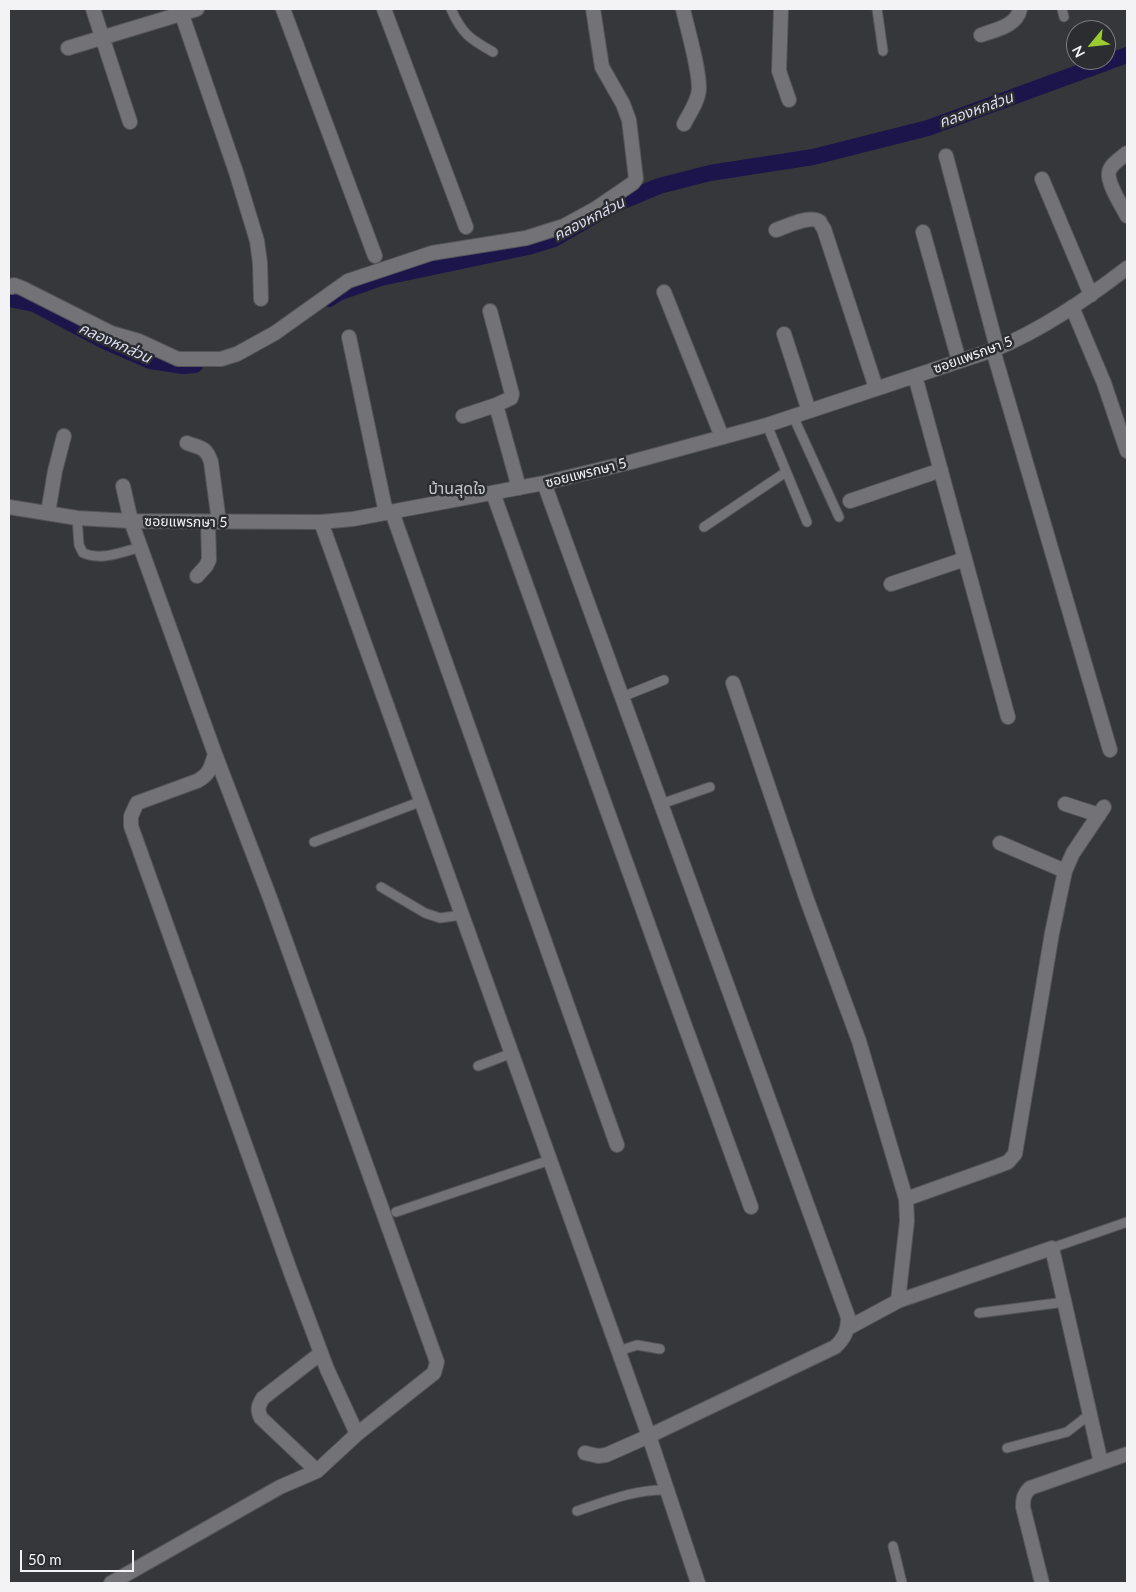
<!DOCTYPE html>
<html>
<head>
<meta charset="utf-8">
<style>
	body { margin:0 }
	#map { position:relative; width:1136px; height:1592px; overflow:hidden; background:#36373b; font-family:Lato,sans-serif }
	canvas { display:block }
	.frame { position:absolute; inset:0; border:10px solid #f3f3f6; pointer-events:none }
	.north { position:absolute; left:1066px; top:20px; width:50px; height:50px; box-sizing:border-box; background:#2c2d31; border:1px solid #7c7c80; border-radius:50%; rotate:242deg; font-size:14px; font-weight:700; line-height:20px; text-align:center; color:#f3f3f6 }
	.north::after { content:''; display:block; margin:auto; width:18px; height:22px; background:#9bcb32; clip-path:polygon(50% 0,100% 100%,50% 72%,0 100%) }
	.scale { position:absolute; left:20px; top:1550px; width:114px; height:22px; box-sizing:border-box; border:2px solid #f3f3f6; border-top:0; padding-left:6px; font-size:15px; line-height:18px; white-space:nowrap; color:#f3f3f6; -webkit-text-stroke:4px #2c2d31; paint-order:stroke }
</style>
</head>
<body>
<div id="map">
<canvas width="1136" height="1592"></canvas>
<div class="frame"></div>
<div class="north">N</div>
<div class="scale">50 m</div>
</div>
<script>
const ctx = document.querySelector('canvas').getContext('2d');
ctx.lineJoin = 'round';
function stroke(path, color, width, dash) { ctx.strokeStyle = color; ctx.lineWidth = width; ctx.lineCap = dash ? 'butt' : 'round'; ctx.setLineDash(dash || []); ctx.stroke(path); }
function label(font, color, halo, rows, align = 'center') {
  ctx.font = font + ' Lato,"Noto Sans Thai",sans-serif'; ctx.lineWidth = 5; ctx.setLineDash([]); ctx.textBaseline = 'middle'; ctx.strokeStyle = halo; ctx.fillStyle = color; for (const [text, x, y, turn = 0] of rows) {
    ctx.save(); ctx.translate(x, y); ctx.rotate((+turn || 0) * Math.PI / 180); ctx.textAlign = isNaN(turn) ? turn : align; if (halo) ctx.strokeText(text, 0, 0); ctx.fillText(text, 0, 0); ctx.restore();
  }
}
const canal = new Path2D(`
	M9,299L34,304L106,342L150,361L183,366L195,365
	M329,299L338,293L381,278L528,247L554,239L611,206L659,186L710,173L813,157L928,128L1127,55`);
const service = new Path2D(`
	M451,9C462,34 470,39 493,52
	M877,9L883,51
	M1062,9L1064,17
	M793,416L839,517
	M767,425L807,522
	M77,518L79,545L83,553C101,561 122,552 141,547
	M704,527L786,472
	M622,697L664,680
	M661,804L710,787
	M314,842L422,801
	M381,887L425,913L440,918L462,915
	M478,1066L512,1053
	M396,1212L550,1160
	M1052,1248L1127,1222
	M979,1313L1065,1302
	M619,1351L637,1345L660,1349
	M1007,1448L1067,1432L1090,1414
	M577,1511C607,1501 635,1489 667,1490
	M893,1546L902,1583`);
const minor = new Path2D(`
	M93,9L130,122
	M180,9L236,172L251,221L257,241L260,263L261,299
	M283,9L375,256
	M384,9L466,227
	M683,9C688,32 699,66 699,89C698,102 689,114 684,124
	M781,9L779,71L789,100
	M981,35C995,30 1017,26 1020,9
	M68,48L197,9
	M1127,153C1121,158 1113,163 1110,169C1104,179 1122,206 1127,216
	M946,156L997,348
	M1042,179L1091,295
	M776,230C785,227 811,214 820,222C820,223 824,229 824,229L876,388
	M923,232L959,361
	M12,287L14,285L22,288L111,333L139,341L178,359H221L237,354L275,333L348,281L432,253L526,238L564,226L595,209L633,183L636,179L629,120L623,104L602,67L593,9
	M664,292L722,437
	M1072,307L1104,383L1127,451
	M490,311L512,394L511,398L496,405L519,488
	M784,334L809,411
	M349,337L386,513
	M993,350L1110,750
	M915,376L1008,717
	M463,416L496,405
	M187,443C201,448 206,447 211,462L219,522
	M544,483L848,1317C848,1330 845,1338 835,1347L649,1436L606,1455L598,1456L585,1453
	M493,493L670,985L751,1207
	M850,501L941,470
	M9,507L77,518L131,521L321,522L353,519L544,483L631,462L767,425L993,350C1042,330 1085,300 1127,268
	M392,512L617,1145
	M48,513L55,471L64,436
	M321,522L649,1436L698,1583
	M197,576L206,566L209,560L208,522
	M891,584L965,559
	M733,683L807,900L859,1041L906,1199L907,1221L898,1301
	M215,754C211,767 210,774 197,781L137,803L131,816V826L291,1273L327,1369L357,1434
	M1065,804L1099,815
	M1000,843L1065,871
	M906,1199L998,1166L1008,1162L1015,1154L1052,933L1065,871L1073,853L1104,807
	M848,1328L898,1301L1052,1248L1101,1463
	M317,1471L261,1418C257,1410 258,1406 263,1398L321,1353
	M111,1583L280,1487L317,1471L357,1434L434,1373L437,1362L270,898L215,754L131,521L123,486
	M1042,1583L1023,1507C1023,1498 1024,1494 1030,1488L1127,1454`);
const streetNames = [
	["ซอยแพรกษา 5",973,355,-20],
	["ซอยแพรกษา 5",586,473,-14],
	["ซอยแพรกษา 5",186,522,1]
];
const waterNames = [
	["คลองหกส่วน",976,110,-20],
	["คลองหกส่วน",589,219,-27],
	["คลองหกส่วน",115,343,24]
];
const quarterNames = [
	["บ้านสุดใจ",457,489]
];
stroke(canal, '#1b154c', 16);
stroke(service, '#555559', 11);
stroke(minor, '#555559', 16);
stroke(service, '#727277', 9);
stroke(minor, '#727277', 14);
label('14px', '#f3f3f6', '#2c2d31', streetNames);
label('italic 15px', '#dbddf0', '#2c2d31', waterNames);
label('16px', '#c5c6cb', '#2c2d31', quarterNames);
</script>
</body>
</html>
